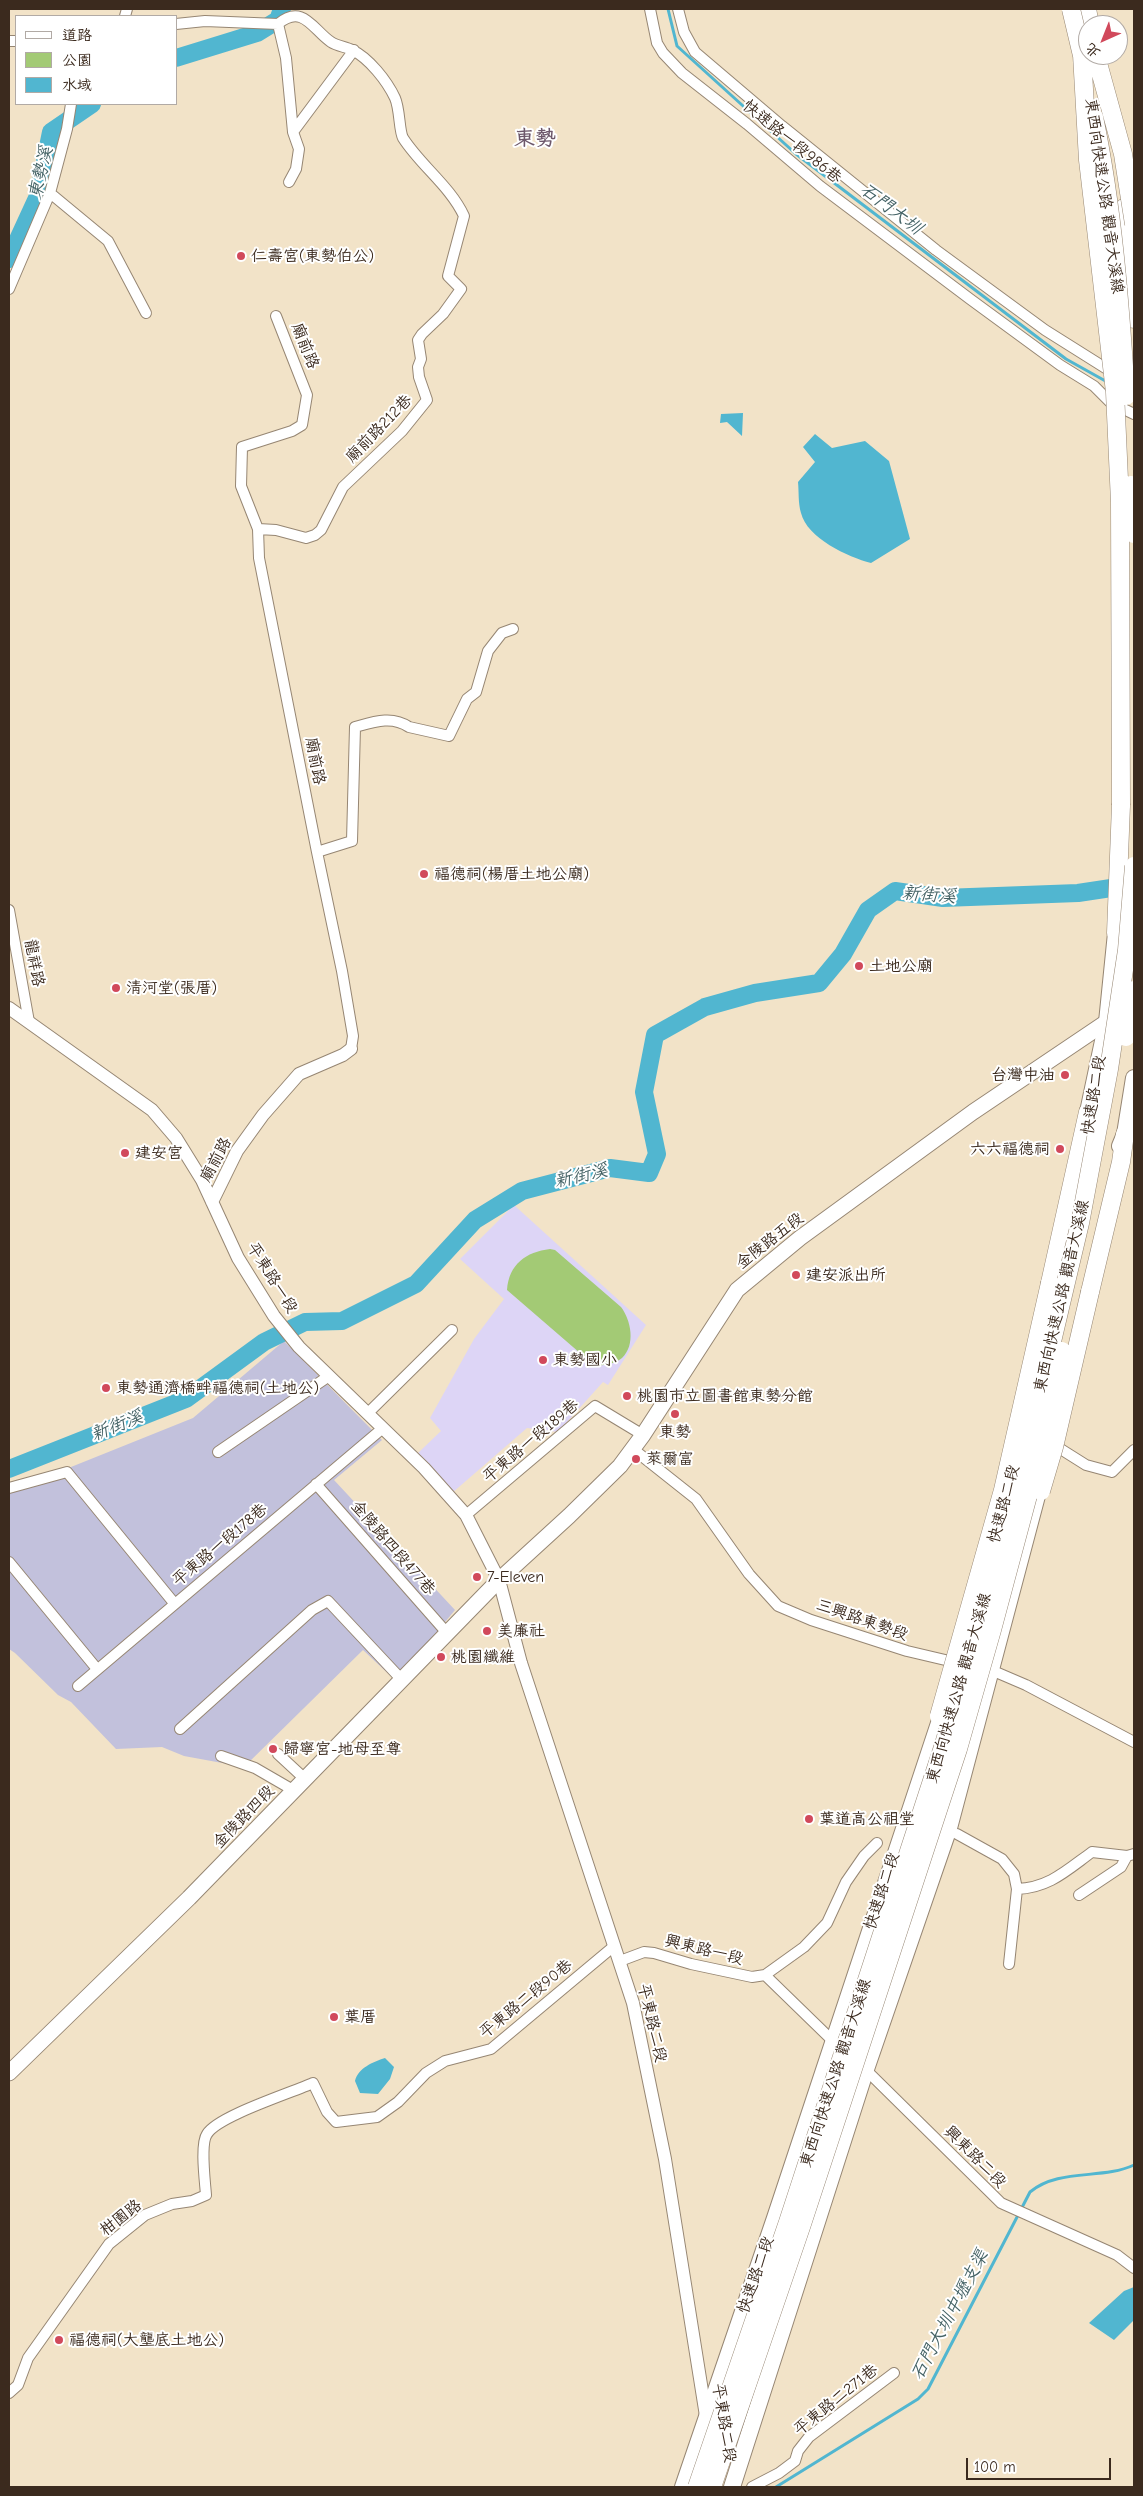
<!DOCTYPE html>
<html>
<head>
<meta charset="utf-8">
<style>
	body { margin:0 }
	#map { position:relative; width:1143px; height:2496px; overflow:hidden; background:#f2e3c8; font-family:"Comic Neue","LXGW WenKai TC",sans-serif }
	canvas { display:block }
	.frame { position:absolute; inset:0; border:10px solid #3b2a1e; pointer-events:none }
	.legend { position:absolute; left:15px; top:15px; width:162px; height:90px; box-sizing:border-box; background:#fff; border:1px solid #b1aaa5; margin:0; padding:6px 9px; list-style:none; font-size:15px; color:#3b2a1e }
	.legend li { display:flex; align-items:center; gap:10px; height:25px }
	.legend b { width:25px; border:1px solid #b1aaa5 }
	.north { position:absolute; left:1078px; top:15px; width:50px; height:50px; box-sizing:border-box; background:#fff; border:1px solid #b1aaa5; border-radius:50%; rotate:224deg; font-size:14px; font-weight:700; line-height:20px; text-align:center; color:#3b2a1e }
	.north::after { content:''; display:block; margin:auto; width:18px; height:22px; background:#d1495b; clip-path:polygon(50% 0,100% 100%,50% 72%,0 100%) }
	.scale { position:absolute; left:966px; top:2458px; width:145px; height:22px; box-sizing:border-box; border:2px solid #3b2a1e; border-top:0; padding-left:6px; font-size:15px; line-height:18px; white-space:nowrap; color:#3b2a1e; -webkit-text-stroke:4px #fff; paint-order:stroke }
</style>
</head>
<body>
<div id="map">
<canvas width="1143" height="2496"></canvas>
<div class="frame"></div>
<ul class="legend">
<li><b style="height:6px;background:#fff"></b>道路</li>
<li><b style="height:14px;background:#a3ca75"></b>公園</li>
<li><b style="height:14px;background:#51b6d0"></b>水域</li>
</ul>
<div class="north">北</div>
<div class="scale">100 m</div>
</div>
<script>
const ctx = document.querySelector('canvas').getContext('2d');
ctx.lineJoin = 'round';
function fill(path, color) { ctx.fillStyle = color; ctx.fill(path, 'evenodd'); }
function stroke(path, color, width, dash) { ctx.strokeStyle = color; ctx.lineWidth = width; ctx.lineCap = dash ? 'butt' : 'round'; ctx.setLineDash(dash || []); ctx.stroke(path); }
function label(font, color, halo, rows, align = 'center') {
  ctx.font = font + ' "Comic Neue","LXGW WenKai TC",sans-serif'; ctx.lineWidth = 4; ctx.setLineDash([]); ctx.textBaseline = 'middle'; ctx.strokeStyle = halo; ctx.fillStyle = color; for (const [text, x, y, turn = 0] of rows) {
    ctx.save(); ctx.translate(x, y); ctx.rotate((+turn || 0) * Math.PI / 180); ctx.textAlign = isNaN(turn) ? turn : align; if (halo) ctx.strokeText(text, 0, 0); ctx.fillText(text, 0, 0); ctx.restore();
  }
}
const built = new Path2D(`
	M514,1205L646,1325L608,1385L603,1382L558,1432L527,1428L452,1493L418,1453L441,1431L430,1418L474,1339L504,1299L460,1259Z`);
const industrial = new Path2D(`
	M284,1341L382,1440L334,1480L455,1610L396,1681L363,1650L244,1767L184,1756L162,1747L116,1749L71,1702L58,1695L15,1653L9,1649V1484L71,1467L193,1418Z`);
const green = new Path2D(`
	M550,1249L555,1250L621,1307C631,1320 636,1345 622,1358C615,1364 604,1365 595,1366L507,1290C509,1264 526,1252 550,1249Z`);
const water = new Path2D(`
	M743,413L742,436L727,422L720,423L721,414Z
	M815,434L832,448L865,441L889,461L910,539L871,563C848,557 807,538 801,513C798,503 799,492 798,482L815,462L803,447Z
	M385,2058L394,2067L390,2079L378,2094L360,2093L355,2081C358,2068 373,2062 385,2058Z
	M1134,2287V2320L1114,2340L1089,2323L1124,2291Z`);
const stream = new Path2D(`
	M668,9L677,46L796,154L1066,359L1109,383
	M776,2487L918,2399L928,2389L1030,2192C1059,2168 1102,2180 1134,2165`);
const river = new Path2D(`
	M176,58L257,33L278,20L282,9
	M9,259L38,196L51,132L92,104
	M9,1469L186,1399L264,1342L305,1322L342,1321L416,1284L475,1220L522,1191L610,1168L649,1173L657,1154L644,1092L655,1035L705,1007L755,993L819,983L843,954L868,910L895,891L943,898L1078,893L1131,885`);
const minor = new Path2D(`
	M650,9L657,43L663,53L682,73L747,124L820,186L970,299L1060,365L1094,386L1111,403L1134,414
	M678,9L684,32L695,52L782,126L936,250L1045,330L1134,386
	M125,16L127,9
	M176,24L205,21L278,24
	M9,41H16
	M293,132L354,50
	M50,193L108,241L146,313
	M9,289L50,193L67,129L71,104
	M276,316L307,395L302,425L292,431L242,447L241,486L258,529L259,558L317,852L342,971L353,1036L351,1049
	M258,529L276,530L306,538L315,535L321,530L343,487L402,431L427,400L419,377L418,367L421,359L418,340L422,334L443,314L461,289L448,276L464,216C450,186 421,166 403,138C399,131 400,109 395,98C387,81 369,58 352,50C346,47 337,46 331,42C313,30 303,3 278,24L286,58L293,132L299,149L296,169L289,182
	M317,852L352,841L355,727C373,722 392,715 409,727L449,736L467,699L476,692L488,651L502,633L513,629
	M9,910L29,1022
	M368,1413L452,1330
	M1059,1448L1086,1465L1112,1472L1134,1450
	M633,1449L696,1499L749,1574L778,1606L811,1620L907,1651L958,1663
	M218,1452L329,1376
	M316,1484L447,1633
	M9,1488L67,1472L174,1603
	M466,1515L595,1406L643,1435
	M9,1562L97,1669
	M986,1670L998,1673L1026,1685L1134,1742
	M78,1686L383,1428
	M180,1729L312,1610L328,1601L402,1680
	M278,1754L305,1779
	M221,1756L255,1768L293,1790
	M957,1834L1002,1859L1014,1874L1017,1889L1009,1964
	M1017,1889C1049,1888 1067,1870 1092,1852L1127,1856L1134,1854
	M1079,1895L1121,1867L1127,1856
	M620,1961L644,1952L654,1953L691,1964L752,1977L765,1975L804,1947L827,1923L846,1882L864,1856L877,1843
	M765,1975L836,2044
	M864,2068L1001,2203L1117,2255L1134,2268
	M9,2393L18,2385L28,2358L109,2244L145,2215L172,2204L192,2201L206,2195C205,2181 200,2144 207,2134C218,2116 291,2093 313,2083L327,2112L336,2122L377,2117L398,2102L426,2073L445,2061L491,2049L613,1947
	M752,2487L779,2473L795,2461L798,2451L809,2437L894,2373`);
const tertiary = new Path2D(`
	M9,1008L152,1110L176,1138L202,1180L238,1258L274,1316L299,1347L424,1468L466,1515L499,1580L521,1663L633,2003L665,2159L706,2416
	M212,1202L237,1151L263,1115L299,1074L343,1055L351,1049`);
const secondary = new Path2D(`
	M9,2073L189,1898L499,1580L569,1516L620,1466L643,1435L737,1290L800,1238L973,1112L1114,1017`);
const primary = new Path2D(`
	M1087,1126L1088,1112L1107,1022L1116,933L1120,921
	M1120,1146L1125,1134L1134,1078
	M683,2487L775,2218L945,1705
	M732,2487L866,2069L949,1828L1042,1477`);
const trunk = new Path2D(`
	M1087,9L1090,25
	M1124,208L1129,240L1134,319
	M1116,933L1121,805
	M1050,1283L1088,1112
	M1090,1292L1121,1162L1125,1134`);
const trunkBridge = new Path2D(`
	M1071,9L1084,64
	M1082,54L1088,160L1115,392L1120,502L1121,805
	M1096,56L1123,154L1134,224
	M1094,117C1113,209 1120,303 1126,396
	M1131,485L1134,534
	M1126,1037L1134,990
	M1041,1491L1054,1447L1090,1292
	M939,1716L1003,1490L1050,1283
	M697,2487L788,2222L944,1744L1020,1477L1080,1223L1109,1069L1127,950L1134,866
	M712,2487L801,2227L958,1749L992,1630L1041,1447L1062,1351`);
const markers = [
	[241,256,5,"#d1495b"],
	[424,874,5,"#d1495b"],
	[859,966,5,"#d1495b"],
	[116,988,5,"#d1495b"],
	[1065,1075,5,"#d1495b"],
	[1060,1149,5,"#d1495b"],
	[125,1153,5,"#d1495b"],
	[796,1275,5,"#d1495b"],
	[543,1360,5,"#d1495b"],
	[106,1388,5,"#d1495b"],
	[627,1396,5,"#d1495b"],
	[675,1414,5,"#d1495b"],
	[636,1459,5,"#d1495b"],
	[477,1577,5,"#d1495b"],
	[487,1631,5,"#d1495b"],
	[441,1657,5,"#d1495b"],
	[273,1749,5,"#d1495b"],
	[809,1819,5,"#d1495b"],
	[334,2017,5,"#d1495b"],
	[59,2340,5,"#d1495b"]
];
const streetNames = [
	["快速路一段986巷",792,142,39],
	["東西向快速公路 觀音大溪線",1104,196,82],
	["廟前路",305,346,68],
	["廟前路212巷",379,429,-46],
	["廟前路",315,761,79],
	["龍祥路",34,963,79],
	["快速路二段",1094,1095,-81],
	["廟前路",216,1160,-62],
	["金陵路五段",770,1241,-38],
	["平東路一段",272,1278,58],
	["東西向快速公路 觀音大溪線",1062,1296,-77],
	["平東路一段189巷",531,1441,-40],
	["快速路二段",1004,1504,-75],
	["平東路一段178巷",220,1545,-40],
	["金陵路四段477巷",393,1548,49],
	["三興路東勢段",862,1620,19],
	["東西向快速公路 觀音大溪線",959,1688,-74],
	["金陵路四段",244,1817,-46],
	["快速路二段",882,1891,-72],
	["興東路一段",704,1950,14],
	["平東路二段90巷",526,1999,-39],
	["平東路二段",652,2023,77],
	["東西向快速公路 觀音大溪線",836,2073,-72],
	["興東路二段",975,2157,45],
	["柑園路",121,2218,-38],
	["快速路二段",756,2275,-71],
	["平東路二271巷",836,2400,-39],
	["平東路二段",724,2423,81]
];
const poiNames = [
	["仁壽宮(東勢伯公)",251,256],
	["福德祠(楊厝土地公廟)",434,874],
	["土地公廟",869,966],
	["清河堂(張厝)",126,988],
	["台灣中油",1055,1075,"right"],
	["六六福德祠",1050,1149,"right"],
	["建安宮",135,1153],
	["建安派出所",806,1275],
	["東勢國小",553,1360],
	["東勢通濟橋畔福德祠(土地公)",116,1388],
	["桃園市立圖書館東勢分館",637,1396],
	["東勢",675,1432,"center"],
	["萊爾富",646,1459],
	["7-Eleven",487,1577],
	["美廉社",497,1631],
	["桃園纖維",451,1657],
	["歸寧宮-地母至尊",283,1749],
	["葉道高公祖堂",819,1819],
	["葉厝",344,2017],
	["福德祠(大壟底土地公)",69,2340]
];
const waterNames = [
	["東勢溪",41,173,-77],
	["石門大圳",891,209,37],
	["新街溪",929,895,4],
	["新街溪",581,1176,-13],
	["新街溪",117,1426,-22],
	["石門大圳中壢支渠",950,2315,-62]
];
const districtNames = [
	["東勢",535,139]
];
fill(built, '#ddd5f6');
fill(industrial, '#c2c1dc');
fill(green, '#a3ca75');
fill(water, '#51b6d0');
stroke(stream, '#51b6d0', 3);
stroke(river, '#51b6d0', 18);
stroke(minor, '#968673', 12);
stroke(tertiary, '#968673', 14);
stroke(secondary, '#968673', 17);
stroke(primary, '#968673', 18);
stroke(trunk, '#968673', 19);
stroke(minor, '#fff', 10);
stroke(tertiary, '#fff', 12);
stroke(secondary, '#fff', 15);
stroke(primary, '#fff', 16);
stroke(trunk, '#fff', 18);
stroke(trunkBridge, '#968673', 19, []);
stroke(trunkBridge, '#fff', 18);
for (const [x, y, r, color] of markers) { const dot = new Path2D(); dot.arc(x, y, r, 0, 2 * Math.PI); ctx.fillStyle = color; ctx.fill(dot); stroke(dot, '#fff', 2); }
label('16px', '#3b2a1e', '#fff', streetNames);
label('16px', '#3b2a1e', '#fff', poiNames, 'left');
label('italic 18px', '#446265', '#fff', waterNames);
label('bold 21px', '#6d586b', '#fff', districtNames);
</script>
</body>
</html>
